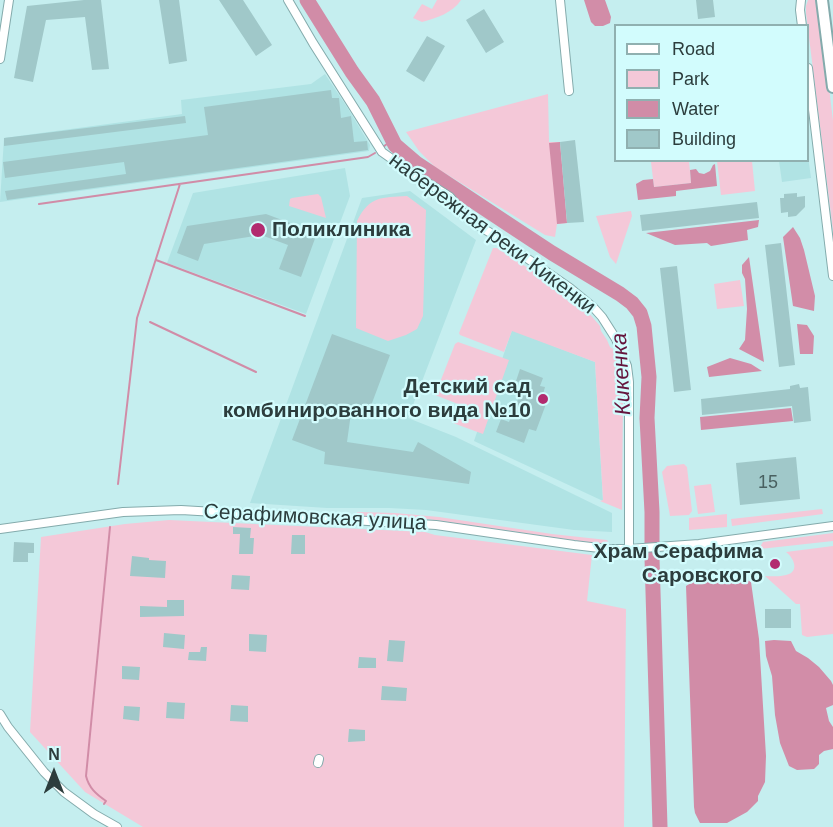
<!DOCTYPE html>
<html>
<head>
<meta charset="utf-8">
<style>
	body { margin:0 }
	#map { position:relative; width:833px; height:827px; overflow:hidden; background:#c5eeef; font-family:Helvetica,sans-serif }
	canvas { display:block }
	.legend { position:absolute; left:614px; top:24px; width:195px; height:138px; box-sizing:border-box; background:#d2fcfd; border:2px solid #90b0b0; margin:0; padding:8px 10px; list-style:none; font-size:18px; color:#2c3d3d }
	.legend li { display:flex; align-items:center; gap:12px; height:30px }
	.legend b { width:30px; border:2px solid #90b0b0 }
	.north { position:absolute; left:24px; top:743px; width:60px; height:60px; -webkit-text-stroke:4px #d2fcfd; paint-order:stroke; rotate:0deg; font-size:16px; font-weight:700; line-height:24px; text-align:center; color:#2c3d3d }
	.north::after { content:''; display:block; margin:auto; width:21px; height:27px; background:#2c3d3d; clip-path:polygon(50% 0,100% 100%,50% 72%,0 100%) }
</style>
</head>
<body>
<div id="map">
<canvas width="833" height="827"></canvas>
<ul class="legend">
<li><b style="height:8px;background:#fff"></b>Road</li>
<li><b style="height:16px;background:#f4c8d8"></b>Park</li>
<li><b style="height:16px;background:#d18ca7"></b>Water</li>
<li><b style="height:16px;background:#a0c8c9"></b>Building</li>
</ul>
<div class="north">N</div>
</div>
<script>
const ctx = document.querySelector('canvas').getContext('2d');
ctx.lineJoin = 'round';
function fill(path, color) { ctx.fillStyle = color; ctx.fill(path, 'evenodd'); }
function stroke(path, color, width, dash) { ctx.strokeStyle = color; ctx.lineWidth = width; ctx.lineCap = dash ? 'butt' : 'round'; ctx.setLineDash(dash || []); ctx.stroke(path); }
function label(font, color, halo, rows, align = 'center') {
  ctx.font = font + ' Helvetica,sans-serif'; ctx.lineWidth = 4.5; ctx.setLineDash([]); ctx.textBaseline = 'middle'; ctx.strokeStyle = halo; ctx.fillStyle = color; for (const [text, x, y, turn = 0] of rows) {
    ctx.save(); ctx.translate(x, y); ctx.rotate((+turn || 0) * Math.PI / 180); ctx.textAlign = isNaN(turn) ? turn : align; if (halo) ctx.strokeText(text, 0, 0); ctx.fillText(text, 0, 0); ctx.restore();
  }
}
const built = new Path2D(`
	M325,74L347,107L370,145L369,151L0,202L4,138L182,114L181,100L311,84Z
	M808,156L811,178L782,182L779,161L808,160Z
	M345,168L350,196L306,314L167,263L193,193Z
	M410,191L476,240L408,418L456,437L612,513V532L574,530L426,510L389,508H327L250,503L362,198Z
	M512,330L595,362L603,501L474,441Z`);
const green = new Path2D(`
	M437,0H461C453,13 436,18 422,22L413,18L422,4L432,9Z
	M808,0H815L822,28L833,121V231L806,13V6Z
	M548,94L549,142H560L567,223L557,224L555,237L545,235L435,167L419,151L406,132Z
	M667,160L689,161L691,183L654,187L651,162Z
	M717,161H752L755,191L721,195Z
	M318,194L321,197L326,218L289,206L290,199L292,198Z
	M407,196L426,210L423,316L417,329L406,335L388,341L356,328L357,221C370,195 382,198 407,196Z
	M631,211L632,216L616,264L610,257L596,216Z
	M493,248H497L562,290V296L575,306L581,304L600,326L601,331L607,340L610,347L613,349L622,378L623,394L622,510L600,501L603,500L595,362L512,331L504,352L460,335L459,333Z
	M740,280L744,306L717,309L714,284Z
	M458,342L509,360L483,434L453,423L451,421L458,404L435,395L455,344Z
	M684,464L687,467L692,511L689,515L670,516L662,472L667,466Z
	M711,484L715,512L698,514L694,486Z
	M822,509L823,514L732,526L731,519Z
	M357,512L395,513L439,517L552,534L607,540L609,544L579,541L428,519L356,516Z
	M727,514V527L689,530V518Z
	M169,520L425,532L435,535L592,555L587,601L626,609L624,827H143L85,792L30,732L41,537L125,524Z
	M833,533V541L760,549V547L763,542Z
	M833,546V634L807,637L802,635L800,604H796L765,576C771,576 779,577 786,575C800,572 794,558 786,552Z`);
const forest = new Path2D(`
	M584,0H605L611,17L610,23L603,26H595L591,22Z
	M560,142L567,223L557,224L549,143Z
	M715,164L717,186L676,191V196L638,200L636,184L643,180L653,179L654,187L691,183L690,170L696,169L699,173L704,174L710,171L713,165Z
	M759,220L758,227L747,230L748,240L711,246L707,243L675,245L646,233Z
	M793,227L800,238L804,250L815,296L814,311L793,306L783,237Z
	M749,257L764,362L739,349L745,340L747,309L745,279L742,273V265Z
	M797,324L807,325L814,336L813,354H800Z
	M730,358L751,364L762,371L709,377L707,367Z
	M791,408L793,421L701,430L700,417Z
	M774,640L791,641L796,651L808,658L819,667L831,681L833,685V705L826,708L829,721L833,727V749L824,751L819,755V764L814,769L797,770L789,766L780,743L775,715L772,676L766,656L765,641Z`);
const water = new Path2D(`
	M745,579L751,582L759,639L766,756L765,782L758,796V801L747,812L727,823H700L695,813L694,807L686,586L695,580Z`);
const stream = new Path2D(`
	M383,147L392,140
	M39,204L368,157L375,153
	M156,260L305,316
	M150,322L256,372
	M118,484L137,318L180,184
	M647,558H652
	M104,804L106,801C96,794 89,788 86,776L110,527`);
const river = new Path2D(`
	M307,0L352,72L373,101L395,145L416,163L508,224L552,253L620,294L632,303L640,313L644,326L649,377L647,418L652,512V558L660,827`);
const building = new Path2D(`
	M84,0H101L109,69L92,70L85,17L46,20L33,82L14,78L27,6Z
	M159,0H179L187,61L169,64Z
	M219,0H243L272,45L256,56Z
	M696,0H713L715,17L698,19Z
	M484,9L504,42L486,53L466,20Z
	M427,36L445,46L424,82L406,71Z
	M331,90L332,98H339L341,118L351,116L354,142L367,141L368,150L7,200L5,191L126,174L124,162L5,178L3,162L208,135L204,107Z
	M185,116L186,123L4,146V138Z
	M575,140L584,222L567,223L560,142Z
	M797,193V197L805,196V207L796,216L788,217V212L781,213L780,198H784V194Z
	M757,202L759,218L642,231L640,215Z
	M266,214L317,233L301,277L279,269L288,245L261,235L204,244L198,261L177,253L187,226Z
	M781,243L795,365L779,367L765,245Z
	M677,266L691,390L674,392L660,268Z
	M332,334L390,355L366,419L351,413L347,442L413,452L418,442L471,472L469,484L324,464L325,452L292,440Z
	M520,369L543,378L540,386L545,387L543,394L549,396L536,431L529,429L524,443L496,432L501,419L509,422L524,384L516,381Z
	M799,384L800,388L808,387L811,421L794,423L792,406L702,415L701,399L790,389V386Z
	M796,457L800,499L740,505L736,463Z
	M233,527L251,528L250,538H254L253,554H239L240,534H233Z
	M292,535H305V554H291Z
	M14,542L34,543V553H28V562H13Z
	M132,556L149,558V560L166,561L165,578L130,576Z
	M232,575L250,576L249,590L231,589Z
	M167,600H184V616L140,617V606L167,607Z
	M765,609H791V628H765Z
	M164,633L185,635L184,649L163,647Z
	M249,634L267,635L266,652L249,651Z
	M389,640L405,641L403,662L387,661Z
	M201,647H207L206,661L188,660L189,652H200Z
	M359,657L376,658V668H358Z
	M122,666L140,667L139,680L122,679Z
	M382,686L407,688L406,701L381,700Z
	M167,702L185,703L184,719L166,718Z
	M231,705L248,706V722L230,721Z
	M124,706L140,707L139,721L123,719Z
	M349,729L365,730V741L348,742Z`);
const street = new Path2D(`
	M288,0L313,43L382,152L409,171L450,197L469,220L489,232L570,288L593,307L602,317L616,339L627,366L629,382V549L699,544L833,526
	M560,0L569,91
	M801,0L800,10L802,26
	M0,59L9,0
	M808,68L833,276
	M0,529L123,512L181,510L436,525L574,545L608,549H629
	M0,714L8,727L44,772L64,792L94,814L117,827
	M318,763L319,759`);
const secondary = new Path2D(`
	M822,0L833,87`);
const markers = [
	[258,230,8,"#b22b6f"],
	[543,399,6,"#b22b6f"],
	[775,564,6,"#b22b6f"]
];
const numberNames = [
	["15",768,483]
];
const poiNames = [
	["Поликлиника",272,230,"left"],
	["Детский сад",531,387],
	["комбинированного вида №10",531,411],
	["Храм Серафима",763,552],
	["Саровского",763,576]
];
const streetNames = [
	["набережная реки Кикенки",492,234,37],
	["Серафимовская улица",315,518,3]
];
const waterNames = [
	["Кикенка",622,374,-93]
];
fill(built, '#b0e3e4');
fill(green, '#f4c8d8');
fill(forest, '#d28da8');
fill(water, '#d18ca7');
stroke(stream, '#d18ca7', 2);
stroke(river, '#d18ca7', 15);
fill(building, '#a0c8c9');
stroke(street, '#84abac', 10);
stroke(secondary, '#84abac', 14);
stroke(street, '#fff', 8);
stroke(secondary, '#fff', 10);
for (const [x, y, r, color] of markers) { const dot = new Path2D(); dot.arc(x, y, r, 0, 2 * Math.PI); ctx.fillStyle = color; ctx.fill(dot); stroke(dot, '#d2fcfd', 2); }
label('18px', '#496060', null, numberNames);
label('bold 21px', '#2c3d3d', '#d2fcfd', poiNames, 'right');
label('21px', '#2c3d3d', '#d2fcfd', streetNames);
label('italic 22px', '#65153d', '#d2fcfd', waterNames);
</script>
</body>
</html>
